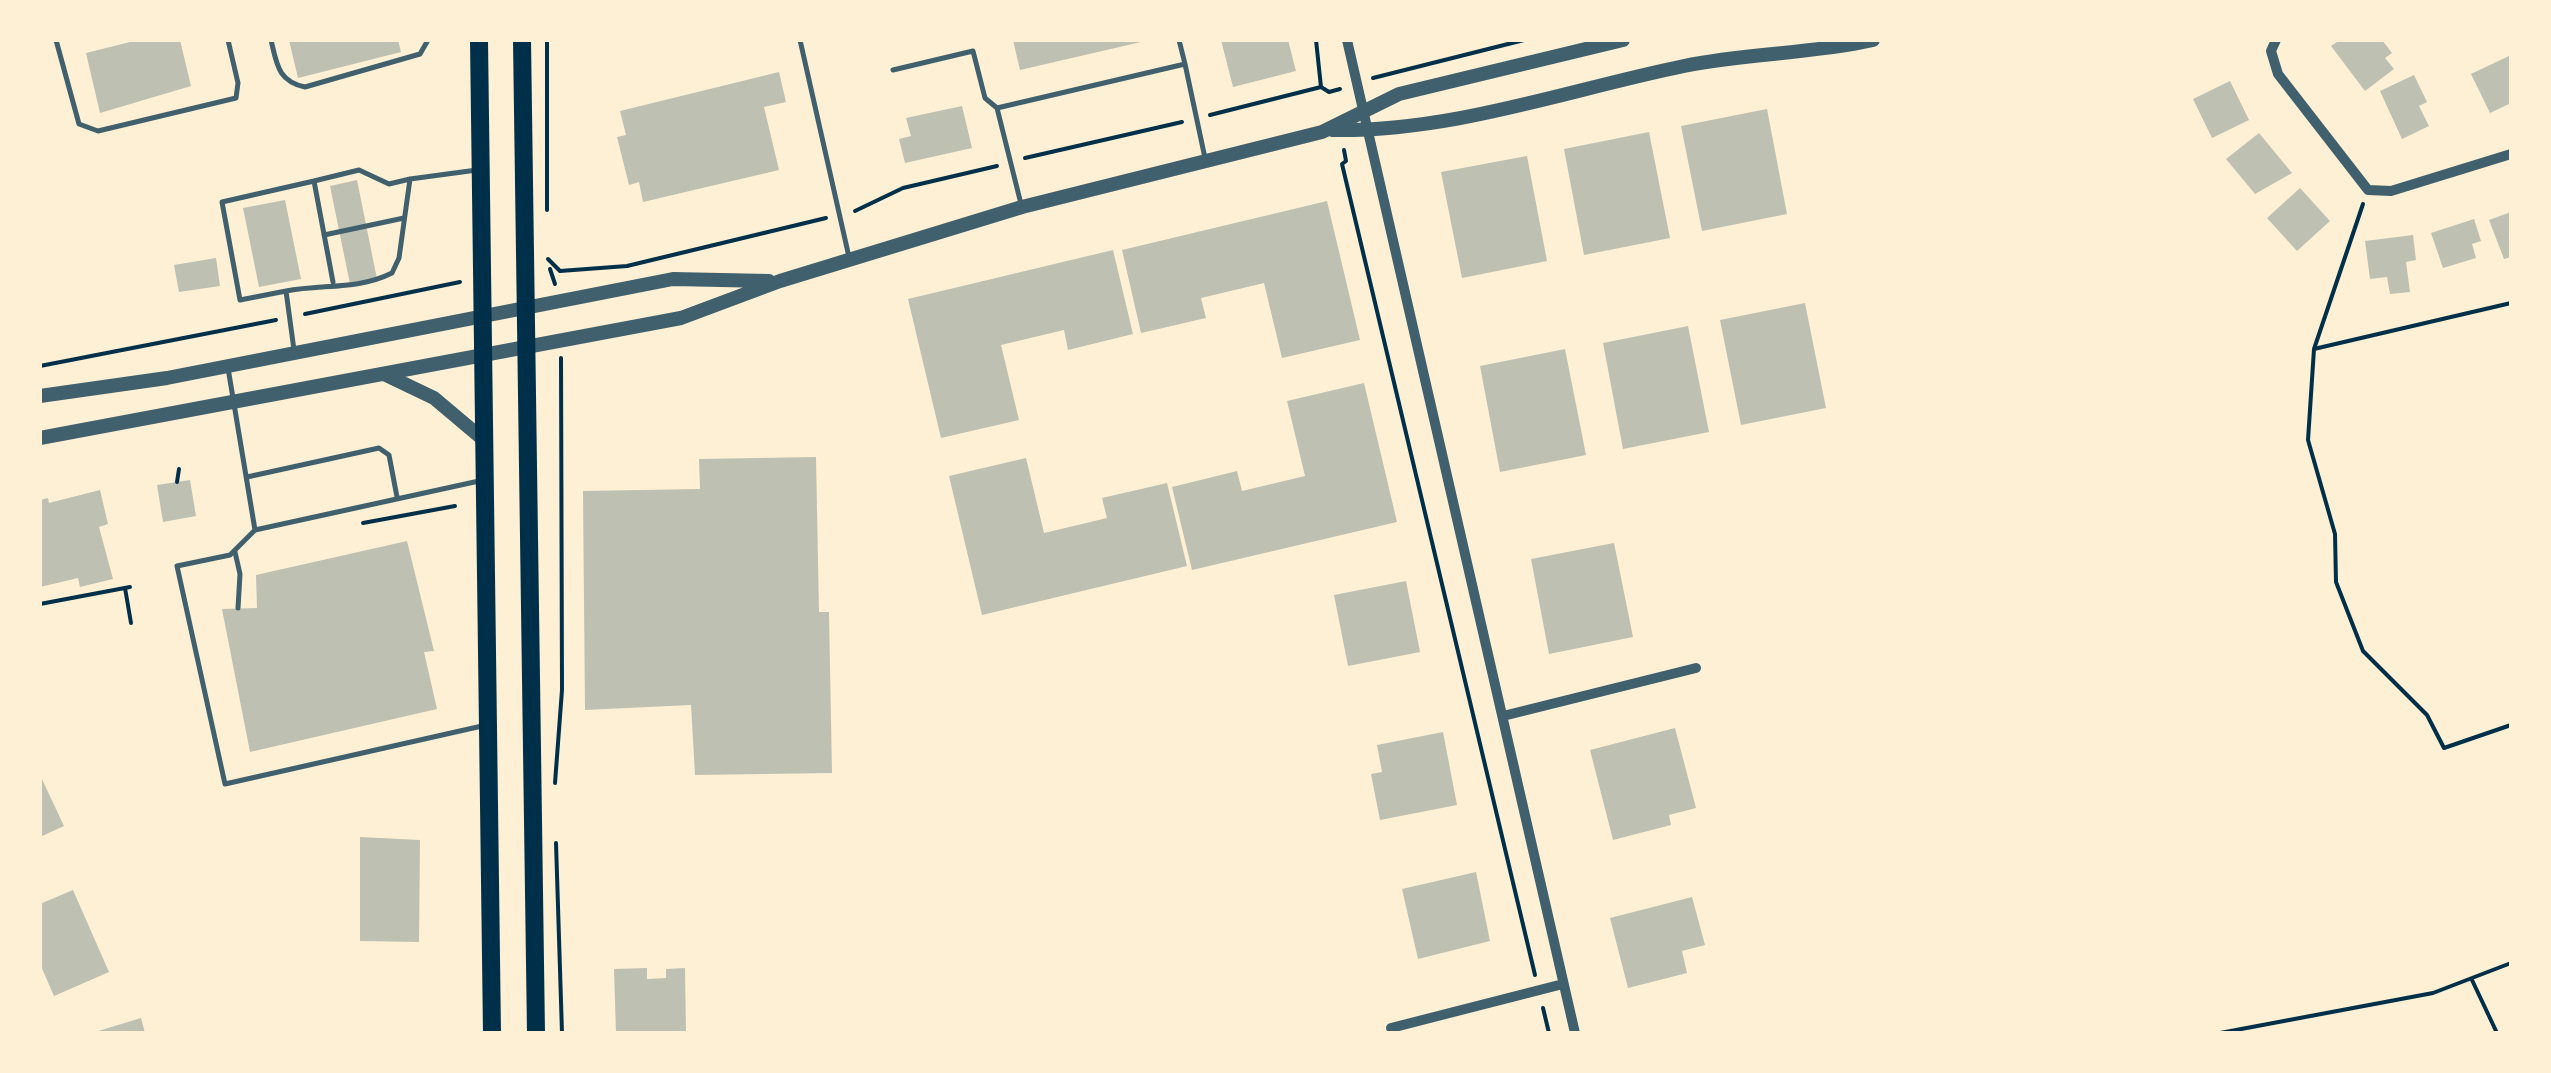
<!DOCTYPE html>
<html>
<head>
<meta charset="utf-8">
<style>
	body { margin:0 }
	#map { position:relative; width:2551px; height:1073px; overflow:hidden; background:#fdf0d5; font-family:Roboto,sans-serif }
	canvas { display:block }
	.frame { position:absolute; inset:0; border:42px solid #fdf0d5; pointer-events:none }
</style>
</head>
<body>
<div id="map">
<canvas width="2551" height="1073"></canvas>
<div class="frame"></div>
</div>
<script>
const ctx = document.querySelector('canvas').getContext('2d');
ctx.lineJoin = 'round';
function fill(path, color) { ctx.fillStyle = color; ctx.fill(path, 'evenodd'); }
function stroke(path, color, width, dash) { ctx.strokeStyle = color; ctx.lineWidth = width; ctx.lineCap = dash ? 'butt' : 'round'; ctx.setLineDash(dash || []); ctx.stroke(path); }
const building = new Path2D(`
	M138,40H180L191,86L100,113L86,53Z
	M289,40H398L401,52L298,78Z
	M1013,40H1141V42L1020,70Z
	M1221,40H1288L1296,71L1233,87Z
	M2340,40H2382L2392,53L2385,58L2394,69L2365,91L2331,46Z
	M2511,55V103L2490,113L2471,74Z
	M779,72L786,102L764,107L779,170L643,202L639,182L629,185L617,137L626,135L620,111Z
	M2414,75L2427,102L2419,106L2429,126L2402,139L2380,91Z
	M2230,81L2249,120L2212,138L2193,99Z
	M962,106L972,148L905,163L899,139L911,136L906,118Z
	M1767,109L1787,214L1702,231L1681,126Z
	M1649,132L1670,238L1584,255L1564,149Z
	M2259,133L2292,173L2255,194L2226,159Z
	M1527,156L1547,261L1462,278L1441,172Z
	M357,180L377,279L350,284L330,186Z
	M2300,188L2330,221L2297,251L2267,218Z
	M285,200L301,279L259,287L243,208Z
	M1327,201L1360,340L1282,358L1264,283L1201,298L1206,318L1141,333L1122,250Z
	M2511,212V257L2504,259L2489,220Z
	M2474,219L2481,241L2472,244L2476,258L2443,268L2431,233Z
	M2413,235L2416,260L2406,262L2410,292L2390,294L2387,277L2370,279L2365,241Z
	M1113,250L1133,334L1068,350L1064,330L1001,345L1019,420L941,438L908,299Z
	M216,258L220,286L179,292L174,265Z
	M1805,303L1826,408L1741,425L1720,320Z
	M1688,326L1709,432L1623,449L1603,343Z
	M1565,349L1586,455L1500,472L1480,366Z
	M1364,383L1397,522L1192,570L1172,487L1237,471L1242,491L1305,476L1287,401Z
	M816,457L819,612H829L832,773L695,775L691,705L585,710L583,491L700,489L699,459Z
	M1026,458L1044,533L1107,518L1102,498L1167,483L1187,566L982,615L949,476Z
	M190,480L196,516L163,522L157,485Z
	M100,490L108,524L99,527L113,579L80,587L78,578L40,587V500L48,498L49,503Z
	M407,541L434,651L424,652L437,709L250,752L222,609L257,608L256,575Z
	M1614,543L1633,637L1549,654L1531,559Z
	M1406,581L1420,652L1348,666L1334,595Z
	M1675,728L1696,808L1669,815L1671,825L1613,840L1590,750Z
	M1443,732L1457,805L1380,820L1371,774L1382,772L1377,745Z
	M40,775L64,826L40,837Z
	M360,837L420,840L419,942L360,941Z
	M1476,872L1490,941L1418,959L1402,889Z
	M73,890L109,972L54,996L40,964V904Z
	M1692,897L1705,945L1682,951L1687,973L1628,988L1610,918Z
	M647,968V979L666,978V969L685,968L686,1033H616L614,969Z
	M141,1018L145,1033H95V1032Z`);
const path = new Path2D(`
	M547,40V210
	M1316,40L1321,87
	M1373,78L1524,40
	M1210,115L1321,87L1329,92L1340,89
	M1344,150L1346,161L1342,164L1535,975
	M1025,158L1182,122
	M2363,204L2314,349L2511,303
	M855,211L903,188L997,166
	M548,259L560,271L627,266L826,218
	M550,269L555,284
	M305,314L460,282
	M2314,349L2308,440L2335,534L2336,582L2363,651L2427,715L2444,748L2511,725
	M40,366L276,320
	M177,482L179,469
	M363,523L455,506
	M125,588L131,623
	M40,604L130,587
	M555,783L562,690L561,358
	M556,843L562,1033
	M2472,980L2497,1033
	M1543,1008L1549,1033
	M2220,1033L2433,993L2511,963`);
const service = new Path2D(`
	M56,40L79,124L98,131L236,98L238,83L228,40
	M271,40C277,65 278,81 305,87L420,54L428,40
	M800,40L849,257
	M1179,40L1185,64
	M893,70L973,51L985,98L997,108
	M1021,204L997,108L1185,64L1205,158
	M324,235L404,218
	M333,282L314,181L359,170L389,184L410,179
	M286,291L240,300L222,202L314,181
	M294,350L286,291C323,284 358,290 392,273L399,258L410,179L477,170
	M228,368L255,530L479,481
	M247,477L379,448L389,455L397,497
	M255,530L230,555L177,566L225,784L482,726
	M235,552L240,574L238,608`);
const minor = new Path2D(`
	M1347,40L1575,1033
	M2276,40L2271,51L2278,74L2368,190L2391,191L2511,154
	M1503,716L1696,668
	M1391,1028L1563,984`);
const tertiary = new Path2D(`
	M1332,130C1453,132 1567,90 1684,66C1747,53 1811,54 1873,40
	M386,375L434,398L485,441
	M40,396L167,378L673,279L769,281
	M40,438L681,318L780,281L1022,207L1322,132L1399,94L1623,40`);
const primary = new Path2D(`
	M479,40L492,1033
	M522,40L536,1033`);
fill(building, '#bec0b2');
stroke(path, '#003049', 4);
stroke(service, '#3f606c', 5);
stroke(minor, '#3f606c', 10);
stroke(tertiary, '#3f606c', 14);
stroke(primary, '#003049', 18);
</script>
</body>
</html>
